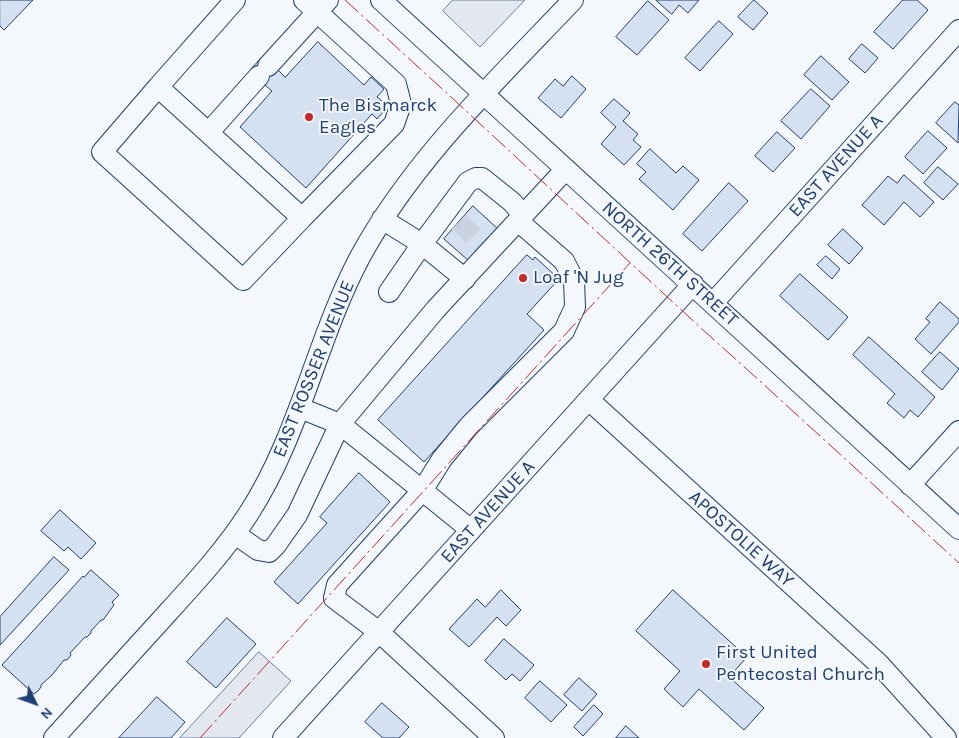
<!DOCTYPE html>
<html>
<head>
<meta charset="utf-8">
<style>
	body { margin:0 }
	#map { position:relative; width:959px; height:738px; overflow:hidden; background:#f4f7fb; font-family:Karla,sans-serif }
	canvas { display:block }
	.north { position:absolute; left:10px; top:678px; width:50px; height:50px; -webkit-text-stroke:4px #f4f7fb; paint-order:stroke; rotate:132deg; font-size:14px; font-weight:700; line-height:20px; text-align:center; color:#1d3f73 }
	.north::after { content:''; display:block; margin:auto; width:18px; height:22px; background:#1d3f73; clip-path:polygon(50% 0,100% 100%,50% 72%,0 100%) }
</style>
</head>
<body>
<div id="map">
<canvas width="959" height="738"></canvas>
<div class="north">N</div>
</div>
<script>
const ctx = document.querySelector('canvas').getContext('2d');
ctx.lineJoin = 'round';
function fill(path, color) { ctx.fillStyle = color; ctx.fill(path, 'evenodd'); }
function stroke(path, color, width, dash) { ctx.strokeStyle = color; ctx.lineWidth = width; ctx.lineCap = dash ? 'butt' : 'round'; ctx.setLineDash(dash || []); ctx.stroke(path); }
function label(font, color, halo, rows, align = 'center') {
  ctx.font = font + ' Karla,sans-serif'; ctx.lineWidth = 4; ctx.setLineDash([]); ctx.textBaseline = 'middle'; ctx.strokeStyle = halo; ctx.fillStyle = color; for (const [text, x, y, turn = 0] of rows) {
    ctx.save(); ctx.translate(x, y); ctx.rotate((+turn || 0) * Math.PI / 180); ctx.textAlign = isNaN(turn) ? turn : align; if (halo) ctx.strokeText(text, 0, 0); ctx.fillText(text, 0, 0); ctx.restore();
  }
}
const parking = new Path2D(`
	M453,0H525L480,47L443,11Z
	M259,652L291,681L239,738H180Z`);
const building = new Path2D(`
	M0,0H33L4,30L0,26Z
	M656,0H699L688,13L679,5L672,14Z
	M754,0L768,13L753,30L738,17Z
	M903,0H917L928,10L893,49L874,32Z
	M648,1L669,20L637,55L616,37Z
	M719,21L733,34L700,71L685,58Z
	M318,42L364,85L371,77L384,89L377,97L383,102L379,106L384,111L377,119L372,114L306,188L240,127L272,91L265,85L266,82L251,69L260,59L275,73L278,70L285,77Z
	M862,44L878,58L865,73L849,59Z
	M821,56L849,82L832,100L804,75Z
	M572,76L586,89L561,118L538,98L555,79L563,86Z
	M811,89L830,106L801,139L781,121Z
	M614,99L630,113L623,121L638,134L633,140L641,147L624,165L601,144L616,127L601,113Z
	M955,102L959,105L958,143L936,123Z
	M928,131L947,148L923,174L905,157Z
	M777,132L795,148L773,172L755,156Z
	M650,149L676,173L683,166L699,180L673,210L639,179L646,172L637,164Z
	M938,167L958,184L943,200L924,183Z
	M904,175L934,202L920,217L904,202L884,225L862,205L888,176L897,183Z
	M729,183L748,201L702,251L683,234Z
	M473,206L499,230L470,262L444,239Z
	M843,229L863,248L849,264L828,245Z
	M527,255L533,260L535,257L559,279L527,314L544,330L424,462L378,420Z
	M826,256L840,269L832,279L817,265Z
	M800,274L848,317L828,340L780,296Z
	M940,302L959,319V322L931,354L915,339L930,322L926,319Z
	M869,337L935,397L918,417L910,410L904,418L887,403L895,394L853,355Z
	M940,352L959,369L942,390L922,372Z
	M359,473L390,502L298,604L274,582L327,523L320,517Z
	M60,510L96,543L81,559L68,547L64,551L41,531Z
	M54,557L69,570L0,645V617Z
	M91,570L119,595L112,602L114,605L103,620H101L91,631V633L87,637H85L70,653L71,655L67,660H64L52,675L41,685V687L38,691L34,694L2,665L83,576L84,577Z
	M501,590L521,610L506,626L497,617L469,647L449,629L477,599L485,607Z
	M673,590L747,657L729,677L764,708L744,730L699,689L683,707L664,689L680,671L636,631Z
	M227,618L256,644L216,688L187,662Z
	M504,639L534,665L520,681L512,674L506,680L485,661Z
	M579,678L597,694L582,711L564,695Z
	M540,681L567,705L551,722L525,698Z
	M157,697L185,722L171,738H119Z
	M382,703L409,727L399,738H383L365,722Z
	M594,705L603,714L583,736L574,727Z
	M626,726L639,738H616Z`);
const minorTunnel = new Path2D(`
	M459,222L484,247`);
const minor = new Path2D(`
	M235,0L158,87L302,218L394,124L401,104L396,84L304,0
	M381,0L959,529
	M268,66L328,0
	M158,87L102,152L243,280L302,218
	M209,132L259,76
	M382,219L422,244L468,182L476,178H482L512,202L523,215
	M389,292L422,244L465,279
	M713,303L959,30
	M589,400L879,664L946,738
	M300,408L340,424L471,530
	M910,485L959,431
	M235,534L258,550L269,552L276,545L297,515L340,424L436,309L566,169
	M54,738C90,698 126,659 162,619C193,585 224,552 249,513C300,434 316,340 360,257C412,161 498,79 573,0
	M283,738L693,284
	M494,738L379,632L334,598L337,585L422,491L442,459L469,426L564,331L575,307L574,280L564,261L518,221`);
const power = new Path2D(`
	M345,0L451,97L702,329L761,382L959,563
	M200,738L630,263`);
const markers = [
	[309,117,5,"#c62828"],
	[523,278,5,"#c62828"],
	[706,664,5,"#c62828"]
];
const poiNames = [
	["The Bismarck",319,106],
	["Eagles",319,128],
	["Loaf 'N Jug",533,278],
	["First United",716,653],
	["Pentecostal Church",716,675]
];
const streetNames = [
	["EAST AVENUE A",836,166,-48],
	["NORTH 26TH STREET",670,264,42],
	["EAST ROSSER AVENUE",314,369,-68],
	["EAST AVENUE A",488,512,-48],
	["APOSTOLIE WAY",741,539,42]
];
fill(parking, '#e3e8f0');
stroke(parking, '#687fa3', 1);
fill(building, '#d5e0f0');
stroke(building, '#1d3f73', 1);
stroke(minorTunnel, '#c9d2e0', 20, [20, 10]);
stroke(minor, '#1d3f73', 22);
stroke(minor, '#f4f7fb', 20);
stroke(power, '#c62828', 1, [18, 4, 2.5, 4]);
for (const [x, y, r, color] of markers) { const dot = new Path2D(); dot.arc(x, y, r, 0, 2 * Math.PI); ctx.fillStyle = color; ctx.fill(dot); stroke(dot, '#f4f7fb', 2); }
label('19px', '#1d3f73', '#f4f7fb', poiNames, 'left');
label('19px', '#1d3f73', '#f4f7fb', streetNames);
</script>
</body>
</html>
